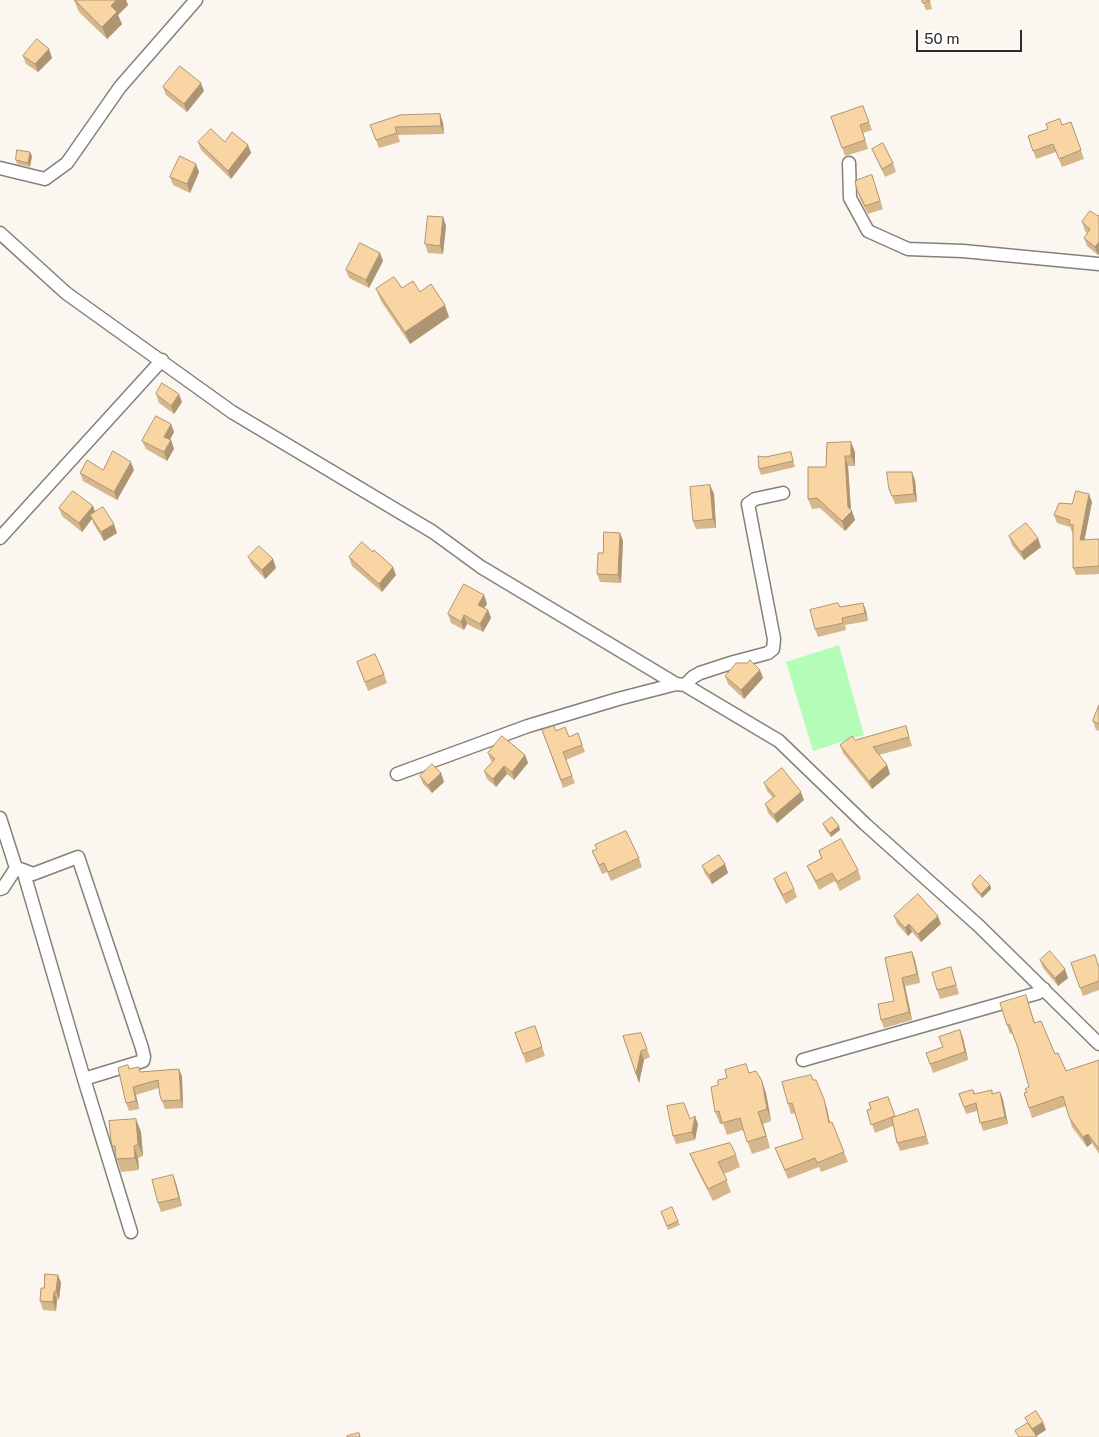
<!DOCTYPE html>
<html>
<head>
<meta charset="utf-8">
<style>
	body { margin:0 }
	#map { position:relative; width:1099px; height:1437px; overflow:hidden; background:#fbf6f0; font-family:"Public Sans",sans-serif }
	canvas { display:block }
	.scale { position:absolute; left:916px; top:30px; width:106px; height:22px; box-sizing:border-box; border:2px solid #2d2b29; border-top:0; padding-left:6px; font-size:15px; line-height:18px; white-space:nowrap; color:#2d2b29; -webkit-text-stroke:4px #fff; paint-order:stroke }
</style>
</head>
<body>
<div id="map">
<canvas width="1099" height="1437"></canvas>
<div class="scale">50 m</div>
</div>
<script>
const ctx = document.querySelector('canvas').getContext('2d');
ctx.lineJoin = 'round';
function fill(path, color) { ctx.fillStyle = color; ctx.fill(path, 'evenodd'); }
function stroke(path, color, width, dash) { ctx.strokeStyle = color; ctx.lineWidth = width; ctx.lineCap = dash ? 'butt' : 'round'; ctx.setLineDash(dash || []); ctx.stroke(path); }
const green = new Path2D(`
	M839,645L864,735L813,751L786,662Z`);
const street = new Path2D(`
	M849,163L850,198L868,231L908,249L963,251L1099,264
	M0,168L45,179L67,163L120,87L196,0
	M0,233L66,293L232,412L433,532L481,567L676,684L685,685L779,741L865,824L979,926L1099,1044
	M0,538L162,360
	M685,685L693,677L700,673L734,662L768,653L773,649L774,639L748,504L755,499L783,493
	M397,774L528,726L618,699L676,684
	M0,818L16,868L3,888L0,889
	M16,868L23,870L84,1079L131,1232
	M23,870L33,874L78,857L142,1048L144,1057L143,1061L84,1079
	M803,1060L1038,993L1044,989`);
const wall = new Path2D(`
	M74,0H126L128,5L118,15L122,24L107,39L79,12Z
	M922,0H930L932,9L926,10Z
	M49,49L52,58L38,72L26,64L23,56Z
	M163,87L204,91L187,112L166,95Z
	M863,106L872,130L863,133L868,149L845,156L831,117Z
	M440,114L443,123L444,134L398,135L400,142L379,148L370,125Z
	M1071,122L1084,159L1062,167L1056,152L1036,159L1028,136Z
	M198,142H225L248,145L251,153L231,179L201,150Z
	M872,149L893,163L896,172L885,177Z
	M32,156L30,167L17,164L16,160Z
	M199,172L190,193L173,185L170,177Z
	M872,175L883,209L868,214L860,199L857,190Z
	M1098,216V255L1087,246L1084,238L1087,233L1085,231L1082,222Z
	M443,217L446,226L443,254L428,253L425,244Z
	M380,253L383,261L369,288L349,278L346,270Z
	M402,288L420,292L449,317L410,344L381,301L376,289Z
	M156,394L182,402L174,414L159,403Z
	M171,424L174,432L170,440H171L174,449L167,461L146,449L142,441Z
	M827,443L855,452V466H848L851,510L855,520L845,531L820,508L812,509L808,499L826,467Z
	M791,452L795,467L761,475L759,469L765,457Z
	M103,470H134L117,500L83,481L80,473Z
	M915,480L917,502L895,504L889,489Z
	M710,485L714,494L716,528L696,529L693,521Z
	M1092,502L1084,540L1099,539V574L1076,575L1073,568V533L1072,532L1070,527L1057,523L1054,515L1072,504Z
	M93,506L95,512L117,533L104,541L93,523L92,519L82,532L62,516L59,508Z
	M620,533L623,541L621,583L600,582L597,574L603,553Z
	M1009,536L1041,547L1024,560L1012,545Z
	M248,557L273,559L276,568L265,579L252,565Z
	M349,557L396,575L382,592L352,566Z
	M484,595L487,604L484,608L488,610L491,618L483,632L467,624L464,630L451,623L448,614Z
	M838,603L840,607L863,603L866,611L868,621L845,625L846,630L818,637L815,629Z
	M357,662L384,674L387,683L368,691Z
	M725,676L763,678L744,699L728,684Z
	M1099,705V731L1096,730L1093,721Z
	M906,726L912,746L879,755L887,765L890,774L872,789L843,753L840,745L855,740Z
	M542,730L556,731L569,737L578,733L585,752L566,760L575,783L563,788Z
	M488,753L525,755L528,763L514,780L507,774L496,787L487,779L484,771L493,762L491,761Z
	M441,773L444,782L432,793L423,784L420,776Z
	M764,783L804,800L777,823L768,813L765,804L773,798L767,791Z
	M823,824L840,830L831,837L825,829Z
	M592,851L639,858L642,867L611,881L607,872L602,874Z
	M819,851L858,870L861,879L840,891L835,881L819,890L807,866L821,858Z
	M725,864L728,873L712,884L705,874L702,866Z
	M774,879L794,889L797,897L786,904L777,887Z
	M972,884L990,885L991,889L982,898L973,888Z
	M894,916L941,924L921,942L912,932L908,936L897,924Z
	M912,952L915,960L920,983L905,986L912,1020L884,1028L881,1020L894,1001L885,958Z
	M1040,960L1068,978L1058,986L1043,968Z
	M1071,963L1099,967V990L1083,996Z
	M951,967L959,994L940,999L937,990Z
	M1029,1005L1035,1023L1066,1071L1099,1060V1154L1092,1143L1087,1147L1072,1127L1066,1106L1032,1118L1024,1093L1027,1092L1029,1087L1018,1048L1012,1033L1010,1034L1007,1025Z
	M535,1026L545,1056L526,1063L515,1033Z
	M641,1033L650,1057L644,1060L639,1083L636,1074Z
	M963,1038L968,1060L933,1073L926,1053L943,1047Z
	M129,1069L140,1072L179,1069L182,1077L183,1108L165,1109L160,1096L159,1088L136,1095L139,1109L129,1111L126,1103Z
	M750,1073L766,1093L771,1121L763,1124L770,1148L752,1154L743,1130L727,1135L723,1124H720L715,1112L718,1085Z
	M813,1080L827,1109L830,1123L844,1152L848,1162L821,1172L819,1167L788,1179L775,1148L803,1139L795,1113L791,1114L788,1104Z
	M973,1090L975,1094H993L1000,1092L1003,1100L1008,1124L983,1131L977,1111L966,1114L959,1094Z
	M888,1097L895,1117L918,1109L929,1144L900,1151L897,1143L893,1126L875,1133L867,1110L871,1109L869,1103Z
	M136,1119L141,1132L143,1156L138,1158L139,1170L121,1172L111,1141Z
	M690,1119L698,1124L695,1140L676,1144L673,1136Z
	M690,1154L736,1155L740,1167L724,1174L731,1192L713,1201L695,1166Z
	M176,1183L182,1206L161,1212L158,1203Z
	M661,1212L678,1221L680,1225L668,1230Z
	M58,1275L61,1283L59,1299L57,1300L56,1311L43,1310L40,1301L44,1288Z`);
const shadedWall = new Path2D(`
	M116,0H126L128,5L118,15L122,24L107,39L102,27L111,6Z
	M49,49L52,58L38,72L35,64Z
	M201,83L204,91L187,112L184,104Z
	M440,114L443,123L444,134L441,126Z
	M248,145L251,153L231,179L228,171Z
	M30,152L32,156L30,167L28,163Z
	M196,164L199,172L190,193L187,184Z
	M443,217L446,226L443,254L440,246Z
	M1099,242V254L1098,255L1095,247Z
	M380,253L383,261L369,288L366,280Z
	M445,305L449,317L410,344L405,332Z
	M179,394L182,402L174,414L171,406Z
	M171,424L174,432L167,445L164,437Z
	M171,440L174,449L167,461L164,452Z
	M851,442L855,452V466L851,456Z
	M845,456L848,466L851,511H852L855,520L845,531L842,521L848,507Z
	M131,462L134,470L117,500L114,492Z
	M912,472L915,480L917,502L914,494Z
	M710,485L714,494L716,528L713,519Z
	M1089,494L1092,502L1083,548L1080,540Z
	M93,506L96,515H90L92,519L82,532L79,523Z
	M114,524L117,533L104,541L101,532Z
	M620,533L623,541L621,583L618,575Z
	M1038,538L1041,547L1024,560L1021,552Z
	M273,559L276,568L265,579L262,570Z
	M393,567L396,575L382,592L379,584Z
	M484,595L487,604L481,613L478,605Z
	M863,603L866,611L868,621L865,613Z
	M488,610L491,618L483,632L480,624Z
	M464,615L467,624L464,630L461,622Z
	M760,670L763,678L744,699L741,690Z
	M525,755L528,763L514,780L512,772Z
	M887,765L890,774L872,789L869,781Z
	M504,766L507,774L496,787L493,779Z
	M441,773L444,782L432,793L428,785Z
	M801,792L804,800L777,823L774,815Z
	M839,826L840,830L831,837L830,833Z
	M725,864L728,873L712,884L709,875Z
	M990,885L991,889L982,898L981,894Z
	M938,916L941,924L921,942L918,934Z
	M909,924L912,932L908,936L905,928Z
	M912,952L915,960L920,983L917,974Z
	M1065,969L1068,978L1058,986L1055,978Z
	M902,978L905,986L912,1020L909,1012Z
	M960,1030L963,1038L968,1060L965,1052Z
	M641,1051L644,1060L639,1083L636,1074Z
	M179,1069L182,1077L183,1108L181,1100Z
	M762,1081L766,1093L771,1121L767,1109Z
	M133,1087L136,1095L139,1109L136,1101Z
	M1000,1092L1003,1100L1008,1124L1005,1117Z
	M824,1099L827,1109L832,1133L829,1123Z
	M758,1112L763,1124L770,1148Z
	M695,1116L698,1124L695,1140L692,1132Z
	M136,1119L141,1132L143,1156L138,1144Z
	M1088,1134L1092,1143L1087,1147L1083,1137Z
	M134,1146L138,1158L139,1170L135,1158Z
	M173,1175L176,1183L182,1206L179,1198Z
	M58,1275L61,1283L59,1299L56,1291Z
	M54,1292L57,1300L56,1311L53,1302Z
	M1043,1422L1046,1430L1035,1437L1032,1429Z`);
const building = new Path2D(`
	M75,0H116L111,6L117,12L102,27Z
	M922,0H929V1L923,3Z
	M37,39L49,49L35,64L23,56Z
	M180,66L201,83L184,104L163,87Z
	M863,106L869,122L860,125L865,140L842,148L831,117Z
	M440,114L441,126L395,127L397,133L376,140L370,125L400,115Z
	M1060,119L1062,125L1071,122L1081,150L1059,159L1053,144L1033,151L1028,136L1048,129L1046,124Z
	M211,129L225,142L232,132L248,145L228,171L198,142Z
	M883,143L893,163L882,169L872,149Z
	M17,150L30,152L28,163L16,160Z
	M180,156L196,164L187,184L170,177Z
	M872,175L880,201L865,206L857,190L855,181Z
	M1090,211L1098,216L1099,215V242L1095,247L1084,238L1090,229L1082,222Z
	M428,216L443,217L440,246L425,244Z
	M360,243L380,253L366,280L346,270Z
	M394,277L402,288L413,281L420,292L431,284L445,305L405,332L376,289Z
	M162,383L179,394L171,406L156,394Z
	M156,416L171,424L164,437L171,440L164,452L142,441Z
	M851,442V456H845L848,507L852,511L842,521L817,498L808,499V467H826L827,443Z
	M113,451L131,462L114,492L80,473L87,460L103,470Z
	M791,452L793,461L759,469L758,456L765,457Z
	M887,472H912L914,494L892,496L889,489Z
	M710,485L713,519L693,521L690,487Z
	M73,491L93,506L79,523L59,508Z
	M1076,491L1089,494L1080,540L1099,539V566L1073,568V525L1069,524L1070,520L1054,515L1059,503L1072,504Z
	M103,507L114,524L101,532L90,515Z
	M1026,523L1038,538L1021,552L1009,536Z
	M604,532L620,533L618,575L597,574L598,553H603Z
	M362,542L373,552L374,550L393,567L379,584L349,557Z
	M259,546L273,559L262,570L248,557Z
	M464,584L484,595L478,605L488,610L480,624L464,615L461,622L448,614Z
	M838,603L840,607L863,603L865,613L842,618L843,623L815,629L810,610Z
	M375,654L384,674L365,682L357,662Z
	M750,660L760,670L741,690L725,676L736,663H747Z
	M1099,705V724L1093,721Z
	M554,726L556,731L565,727L569,737L578,733L582,745L563,752L572,776L561,780L542,730Z
	M906,726L909,737L873,747L887,765L869,781L840,745L852,736L855,740Z
	M502,736L525,755L512,772L504,766L493,779L484,771L495,759L488,753Z
	M432,764L441,773L428,785L420,776Z
	M782,768L801,792L774,815L765,804L775,796L764,783Z
	M832,817L839,826L830,833L823,824Z
	M626,831L639,858L608,872L604,863L599,865L592,851L597,849L595,845Z
	M841,839L858,870L837,882L832,873L816,881L807,866L822,858L819,851Z
	M719,855L725,864L709,875L702,866Z
	M786,872L794,889L783,895L774,879Z
	M980,875L990,885L981,894L972,884Z
	M918,894L938,916L918,934L909,924L905,928L894,916Z
	M1050,951L1065,969L1055,978L1040,960Z
	M912,952L917,974L902,978L909,1012L881,1020L878,1004L894,1001L885,958Z
	M1095,955L1099,968V981L1080,988L1071,963Z
	M951,967L956,985L937,990L932,973Z
	M1026,995L1034,1023L1041,1021L1055,1054L1058,1053L1066,1071L1099,1060V1149L1088,1134L1083,1137L1069,1117L1063,1096L1029,1108L1024,1093L1027,1092L1025,1089L1029,1087L1017,1045L1009,1024L1007,1025L1000,1003Z
	M535,1026L542,1047L523,1054L515,1033Z
	M960,1030L965,1052L930,1064L926,1053L943,1047L939,1037Z
	M641,1033L647,1049L641,1051L636,1074L623,1036Z
	M746,1064L749,1073L756,1071L762,1081L767,1109L758,1112L766,1136L747,1142L740,1118L722,1123L719,1111L715,1112L711,1087L718,1085V1080L727,1078L725,1070Z
	M128,1065L129,1069L139,1067L140,1072L179,1069L181,1100L162,1101L160,1096L158,1080L133,1087L136,1101L126,1103L118,1068Z
	M811,1075L813,1080H816L824,1099L829,1123L832,1122L844,1152L817,1163L815,1158L785,1170L775,1148L803,1139L792,1103L788,1104L782,1082Z
	M973,1090L974,1094L992,1090V1094L1000,1092L1005,1117L980,1123L976,1103L964,1107L959,1094Z
	M888,1097L895,1116L871,1125L867,1110L871,1109L869,1103Z
	M684,1103L690,1119L695,1116L692,1132L673,1136L667,1106Z
	M918,1109L926,1136L897,1143L892,1118Z
	M136,1119L138,1144L134,1146L135,1158L116,1159L115,1146H112L111,1141L109,1121Z
	M730,1143L736,1155L718,1162L727,1180L708,1189L690,1154Z
	M173,1175L179,1198L158,1203L152,1180Z
	M672,1207L678,1221L667,1226L661,1212Z
	M45,1274L58,1275L56,1291L54,1292L53,1302L40,1301L41,1288H44Z
	M1036,1411L1043,1422L1032,1429L1025,1418Z
	M1028,1423L1037,1437H1019L1015,1431Z
	M359,1433L360,1437H347V1436Z`);
fill(green, '#b3fdb8');
stroke(street, '#84807a', 15);
stroke(street, '#fff', 12);
fill(wall, '#d6b78c');
fill(shadedWall, '#ae9572');
fill(building, '#f9d5a3');
stroke(building, '#ae9572', 1);
</script>
</body>
</html>
